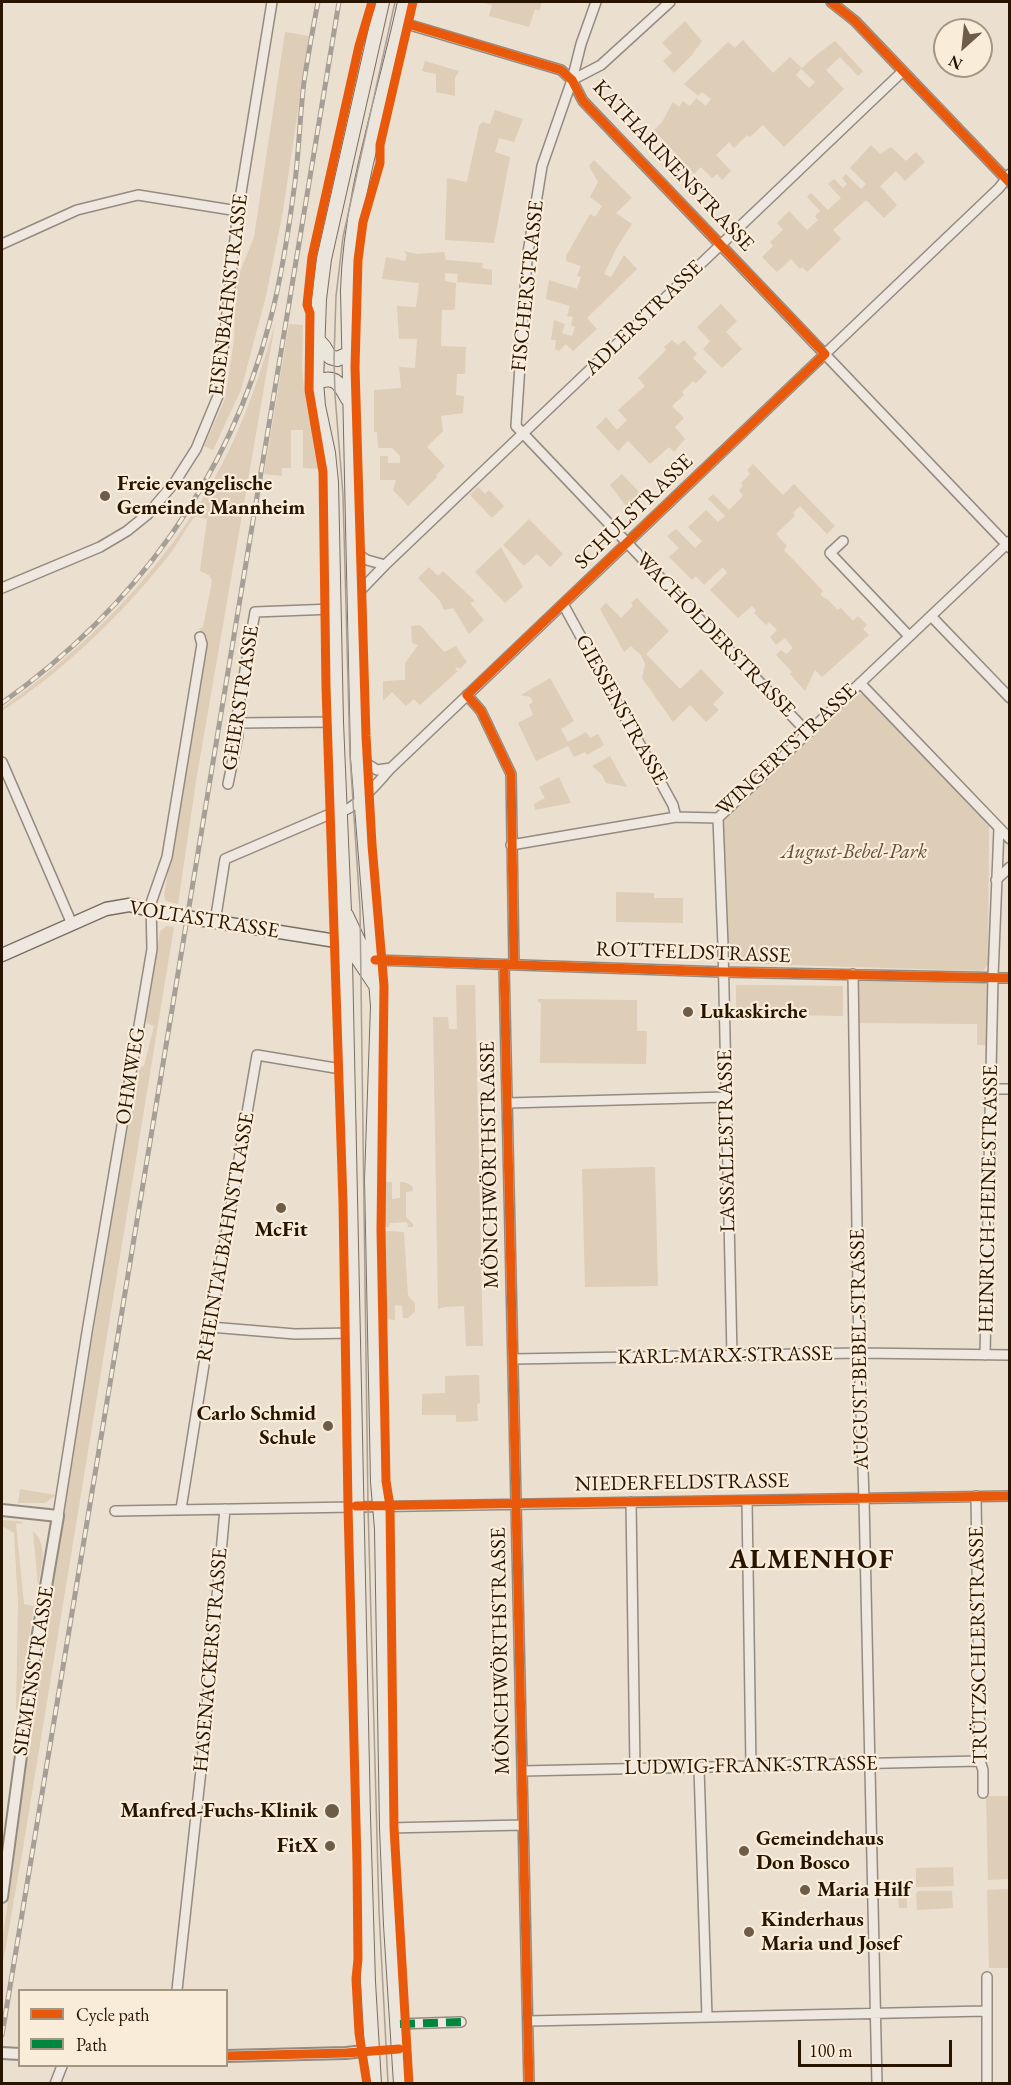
<!DOCTYPE html>
<html>
<head>
<meta charset="utf-8">
<style>
	body { margin:0 }
	#map { position:relative; width:1011px; height:2085px; overflow:hidden; background:#ebdfcf; font-family:"EB Garamond",serif }
	canvas { display:block }
	.frame { position:absolute; inset:0; border:3px solid #271500; pointer-events:none }
	.legend { position:absolute; left:18px; top:1989px; width:210px; height:78px; box-sizing:border-box; background:#f9ecd9; border:2px solid #a59682; margin:0; padding:8px 10px; list-style:none; font-size:18px; color:#271500 }
	.legend li { display:flex; align-items:center; gap:12px; height:30px }
	.legend b { width:30px; border:2px solid #a59682 }
	.north { position:absolute; left:933px; top:18px; width:60px; height:60px; box-sizing:border-box; background:#f9ecd9; border:2px solid #a59682; border-radius:50%; rotate:207deg; font-size:16px; font-weight:700; line-height:24px; text-align:center; color:#271500 }
	.north::after { content:''; display:block; margin:auto; width:21px; height:27px; background:#6c5c48; clip-path:polygon(50% 0,100% 100%,50% 72%,0 100%) }
	.scale { position:absolute; left:798px; top:2040px; width:154px; height:27px; box-sizing:border-box; border:3px solid #271500; border-top:0; padding-left:8px; font-size:18px; line-height:21px; white-space:nowrap; color:#271500; -webkit-text-stroke:4px #f9ecd9; paint-order:stroke }
</style>
</head>
<body>
<div id="map">
<canvas width="1011" height="2085"></canvas>
<div class="frame"></div>
<ul class="legend">
<li><b style="height:8px;background:#e8590c"></b>Cycle path</li>
<li><b style="height:8px;background:#00873e"></b>Path</li>
</ul>
<div class="north">N</div>
<div class="scale">100 m</div>
</div>
<script>
const ctx = document.querySelector('canvas').getContext('2d');
ctx.lineJoin = 'round';
function fill(path, color) { ctx.fillStyle = color; ctx.fill(path, 'evenodd'); }
function stroke(path, color, width, dash) { ctx.strokeStyle = color; ctx.lineWidth = width; ctx.lineCap = dash ? 'butt' : 'round'; ctx.setLineDash(dash || []); ctx.stroke(path); }
function label(font, color, halo, rows, align = 'center') {
  ctx.font = font + ' "EB Garamond",serif'; ctx.lineWidth = 4.5; ctx.setLineDash([]); ctx.textBaseline = 'middle'; ctx.strokeStyle = halo; ctx.fillStyle = color; for (const [text, x, y, turn = 0] of rows) {
    ctx.save(); ctx.translate(x, y); ctx.rotate((+turn || 0) * Math.PI / 180); ctx.textAlign = isNaN(turn) ? turn : align; if (halo) ctx.strokeText(text, 0, 0); ctx.fillText(text, 0, 0); ctx.restore();
  }
}
const green = new Path2D(`
	M479,2H542L539,11L535,9L529,27L489,16L492,5Z
	M685,21L702,41L691,56L674,73L663,61L672,53L662,43Z
	M285,32L309,36L283,211L266,296L241,390L213,450L204,446L225,399L234,340L236,282L254,237Z
	M743,40L773,73L790,57L802,68L815,56L835,41L863,71L858,76L840,57L826,70L844,89L784,147L763,125L750,137L747,135L734,148L729,142L716,155L731,171L722,180L717,174L712,178L701,167L694,174L654,130L662,122L673,102L679,107L683,101L690,106L696,98L706,106L711,99L702,92L698,96L684,84L728,42L735,48ZM801,69L815,82L809,88L796,75Z
	M425,61L459,71L455,78V96L436,92V74L422,71Z
	M495,110L523,119L514,142L499,138L495,152L510,157L494,243L445,240L447,178L467,182L479,126L482,122L490,124Z
	M871,145L880,154L891,147L906,161L916,152L925,162L905,181L896,171L880,186L897,205L884,218L866,200L833,230L841,239L807,272L802,267L800,269L791,259L777,272L762,257L773,246L770,242L783,230L777,223L789,211L807,230L818,220L815,216L820,211L807,197L811,193L828,210L841,198L828,184L834,179L843,188L847,184L842,178L846,174L861,189L866,184L850,168Z
	M594,160L632,198L616,213L632,224L616,249L604,274L611,277L624,255L637,269L587,318L597,329L573,351L566,344L559,351L555,349L556,340H551L554,320L565,324L562,333L572,336L575,327L571,325L573,317L567,316L570,306L546,299L549,280L577,289L581,277L577,276L581,266L566,261V256L590,214L595,217L602,206L590,197L598,182L589,166Z
	M404,251L417,254L444,252L446,260L483,263L482,268L492,270V285L457,282L458,274L445,273V281L456,283L455,307L454,310H442L441,346L466,347L465,374H457L456,395L464,396L463,413L441,416L443,431L427,447L445,466L436,475L437,477L408,506L393,490L396,480H380V456H388V463H400V456L392,448H378L377,432H374V390L401,388L399,367L415,368L417,339H399L397,306L416,307L419,283L382,279L386,257L405,261L407,255Z
	M721,304L737,321L726,332L742,349L722,368L703,349L710,341L697,327Z
	M275,324L196,781L178,904L166,901L164,896L207,638L199,629L203,627L212,581L209,575L200,571L207,519L195,516C186,528 179,542 170,554C122,614 66,669 2,711V708C97,640 182,551 232,444C250,405 263,365 275,324Z
	M289,324L303,325L302,368L304,389L321,469L303,468V430H291V468H282V476L264,474Z
	M672,340L678,345L684,340L697,354L693,358L707,372L696,383L693,381L682,392L684,395L672,406L684,418L675,427L685,439L674,452L669,447L650,464L628,441L618,451L596,427L606,417L617,430L627,420L618,410L645,386L638,378L666,350L664,347Z
	M753,464L783,495L794,484L835,526L827,534L800,506L793,513L795,516L776,534L787,546L784,550L823,591L820,594L825,599L826,598L838,610L841,608L853,621L858,616L867,625L863,629L869,635L822,677L815,670L805,691L790,674L792,672L776,655L781,650L786,654L793,648L785,638L776,645L770,637L777,630L769,622L766,625L754,613L756,610L752,606L738,618L710,590L727,573L723,567L704,585L696,576L692,580L669,557L679,548L667,536L676,529L695,548L702,541L688,527L706,510L718,522L725,516L708,499L713,494L729,510L743,496L739,490L743,486L741,483L750,474L747,470Z
	M622,474L640,493L626,506L610,485Z
	M478,487L485,494L489,490L504,506L492,518L470,495Z
	M529,519L563,554L550,567L537,554L524,566L503,545Z
	M501,547L523,587L505,603L475,572Z
	M429,567L438,576L443,571L475,601L470,603L484,620L469,634L453,608L444,610L440,601L418,578Z
	M637,598L669,631L646,654L680,689L701,669L724,693L713,704L719,710L706,722L690,705L673,722L642,678L645,664L641,655L631,646L624,652L600,609L606,603L621,618L633,606L631,603Z
	M420,625L444,652L456,646L467,662L460,669L457,667L455,669L458,671L420,705L414,699L406,706L392,692L383,701V681L405,680V663L418,645L412,643L411,626Z
	M550,678L574,721L561,729L568,742L586,732L590,738L598,734L604,745L587,755L585,752L574,757L568,746L536,761L518,723L533,715L529,705L533,702L530,697L521,695Z
	M855,694H864L989,826L988,964L983,971L728,963L723,826L725,816Z
	M610,756L627,787L606,783L602,775L592,766Z
	M559,777L571,803L535,810L534,804L545,798L539,787Z
	M616,892L654,893V898H683V923L616,922Z
	M167,926L174,927L22,1854L2,1968V1941L13,1869L38,1666L123,1153L140,1067L144,1066L154,1026L147,1023L146,1019L160,931Z
	M853,974L993,977L992,1045H977V1024L854,1023Z
	M456,985H475L483,1346H466L464,1306L445,1307L438,1309L433,1017H448L449,1029H457Z
	M736,985L843,986V1016L736,1014Z
	M538,999L637,1000V1031H647L646,1064L540,1063L541,1003L538,1002Z
	M353,1120H357L358,1300Z
	M655,1167L658,1286L585,1287L582,1169Z
	M385,1182H392V1199L400,1198V1182H405L412,1186L413,1191L406,1192V1217L413,1224V1227H408L407,1222L390,1223L389,1227H385Z
	M385,1231L404,1232L408,1296L415,1303V1311L408,1318H403L402,1306L395,1305V1320L386,1319Z
	M479,1375L480,1403L477,1404L478,1421L456,1422V1415H422V1394L445,1393V1376Z
	M20,1489L56,1495L45,1503H18Z
	M2,1520L19,1521L24,1523L16,1524L24,1604L34,1606L18,1709L16,1710L18,1604L14,1533L2,1526Z
	M33,1531C49,1546 41,1567 38,1586Z
	M986,1796H1009V1879L988,1880Z
	M953,1867L954,1886L916,1887V1868Z
	M897,1882H906L907,1908H899Z
	M1009,1889V1968H989L987,1890Z
	M918,1891H952L953,1908L917,1910L916,1894Z`);
const minor = new Path2D(`
	M596,2L581,44L572,80L542,166L527,259L516,426L808,733
	M831,2L855,21L1010,183
	M400,22L561,70L572,80L583,101L1010,548
	M572,80L601,65L670,2
	M2,244L77,210L138,195L238,211
	M843,541L830,553L909,636
	M353,551L367,560L385,565
	M2,588L100,547L127,531L148,514L175,482L196,449L218,396L238,211L272,2
	M354,597L385,565L903,71
	M563,604L673,805L676,817
	M931,616L1010,698
	M860,683L1010,839
	M467,695L481,711L511,774L514,965
	M236,723L336,722
	M358,758L377,770L391,768
	M2,762L72,924
	M228,784L238,735L236,723L255,612L333,609
	M718,818L723,946L732,1355
	M511,845L676,817L718,818L1010,541
	M996,880L1010,867
	M215,922L225,859L330,814C355,813 375,785 391,768L999,188L1010,174
	M375,960L723,972L1010,978
	M504,965L529,2084
	M853,974L859,1353L864,1499L877,2084
	M991,1089H1010
	M507,1103L726,1097
	M210,1327L295,1334L353,1333
	M985,1355L993,977L999,828
	M513,1359L859,1353L1010,1355
	M976,1496L980,1761L983,1770V1793
	M747,1501L751,1767
	M631,1502L635,1768
	M181,1509L210,1327L257,1055L347,1070
	M115,1511L1010,1496
	M58,1516L87,1332L152,949L151,903L167,857L202,644L200,637
	M699,1768L707,2017
	M522,1771L980,1761
	M387,1828L523,1825
	M177,1990L202,1761L225,1509
	M528,2021L985,2011
	M397,2024L461,2022
	M55,2084L62,2066
	M987,2084V1977`);
const tertiary = new Path2D(`
	M2,1510L58,1516L35,1651L2,1897
	M2,2053L20,2054
	M226,2056L346,2053L372,2050`);
const secondary = new Path2D(`
	M2,955L106,909L129,905L167,914L336,941L344,944L350,950`);
const primary = new Path2D(`
	M316,338L324,347L330,357L337,359L349,354
	M316,382C336,375 339,383 348,399
	M346,915L361,947L375,960
	M351,948L375,984
	M374,2084L368,1982L363,1817L344,912L336,722L331,482L328,453L318,406L316,382L319,299L324,259L382,2
	M401,2084L391,1925L387,1828L382,1529L378,1482L372,1179L378,1006L358,758L348,290C351,192 385,97 405,2`);
const tram = new Path2D(`
	M388,2084L379,1911L368,1506L360,908L350,756L343,495L335,395L334,359L336,296L343,237L395,2`);
const rail = new Path2D(`
	M2,703C135,608 229,479 270,321C282,276 289,228 295,182C299,149 300,115 304,82C308,55 313,28 318,2
	M2,2035L339,2`);
const quiet = new Path2D(`
	M400,2024L461,2022`);
const cycleway = new Path2D(`
	M831,2L855,21L1010,183
	M408,24L561,70L572,80L583,101L825,354L467,695L481,711L511,774L514,965
	M375,960L723,972L1010,978
	M504,965L529,2084
	M356,1506L1010,1496
	M226,2056L346,2053L399,2049
	M367,2084L359,2033L356,1979L358,1959L357,1863L348,1506L343,1203L326,687L323,472L309,390L310,313L307,305L312,257L359,46L372,2
	M409,2084L394,1828L390,1506L386,1481L381,1230L384,986L372,845L366,736L355,367L358,260L363,222L380,163V145L413,2`);
const markers = [
	[105,496,6,"#6c5c48"],
	[688,1012,6,"#6c5c48"],
	[281,1208,6,"#6c5c48"],
	[328,1426,6,"#6c5c48"],
	[332,1811,8,"#6c5c48"],
	[330,1846,6,"#6c5c48"],
	[744,1851,6,"#6c5c48"],
	[805,1890,6,"#6c5c48"],
	[749,1932,6,"#6c5c48"]
];
const streetNames = [
	["KATHARINENSTRASSE",673,166,47],
	["FISCHERSTRASSE",528,286,-84],
	["EISENBAHNSTRASSE",229,295,-83],
	["ADLERSTRASSE",644,318,-44],
	["SCHULSTRASSE",634,512,-44],
	["WACHOLDERSTRASSE",715,635,46],
	["GEIERSTRASSE",241,698,-81],
	["GIESSENSTRASSE",621,710,61],
	["WINGERTSTRASSE",787,750,-43],
	["VOLTASTRASSE",204,920,9],
	["ROTTFELDSTRASSE",693,953,2],
	["OHMWEG",131,1076,-81],
	["LASSALLESTRASSE",727,1141,-91],
	["MÖNCHWÖRTHSTRASSE",490,1165,-91],
	["HEINRICH-HEINE-STRASSE",989,1199,-89],
	["RHEINTALBAHNSTRASSE",226,1237,-80],
	["AUGUST-BEBEL-STRASSE",860,1349,-91],
	["KARL-MARX-STRASSE",725,1356,-1],
	["NIEDERFELDSTRASSE",682,1483,-1],
	["TRÜTZSCHLERSTRASSE",979,1645,-91],
	["MÖNCHWÖRTHSTRASSE",501,1651,-91],
	["HASENACKERSTRASSE",211,1660,-85],
	["SIEMENSSTRASSE",34,1671,-81],
	["LUDWIG-FRANK-STRASSE",751,1766,-1]
];
const poiNames = [
	["Freie evangelische",117,484],
	["Gemeinde Mannheim",117,508],
	["Lukaskirche",700,1012],
	["McFit",281,1230,"center"],
	["Carlo Schmid",316,1414,"right"],
	["Schule",316,1438,"right"],
	["Manfred-Fuchs-Klinik",318,1811,"right"],
	["Gemeindehaus",756,1839],
	["Don Bosco",756,1863],
	["FitX",318,1846,"right"],
	["Maria Hilf",817,1890],
	["Kinderhaus",761,1920],
	["Maria und Josef",761,1944]
];
const parkNames = [
	["August-Bebel-Park",854,852]
];
const districtNames = [
	["ALMENHOF",812,1561]
];
fill(green, '#decdb7');
stroke(minor, '#948b80', 12);
stroke(tertiary, '#948b80', 14);
stroke(secondary, '#786f64', 15);
stroke(primary, '#786f64', 16);
stroke(minor, '#eee8e0', 9);
stroke(tertiary, '#eee8e0', 10);
stroke(secondary, '#eee8e0', 12);
stroke(primary, '#ebe5dc', 14);
stroke(tram, '#a69f97', 1.5);
stroke(rail, '#a69f97', 5);
stroke(rail, '#f9ecd9', 3, [9]);
stroke(quiet, '#00873e', 8, [15, 8]);
stroke(cycleway, '#e8590c', 9);
for (const [x, y, r, color] of markers) { const dot = new Path2D(); dot.arc(x, y, r, 0, 2 * Math.PI); ctx.fillStyle = color; ctx.fill(dot); stroke(dot, '#f9ecd9', 2); }
label('21px', '#271500', '#f9ecd9', streetNames);
label('bold 21px', '#271500', '#f9ecd9', poiNames, 'left');
label('italic 21px', '#635039', '#f9ecd9', parkNames);
ctx.letterSpacing = '1.5px';
label('bold 27px', '#271500', '#f9ecd9', districtNames);
ctx.letterSpacing = '0px';
</script>
</body>
</html>
